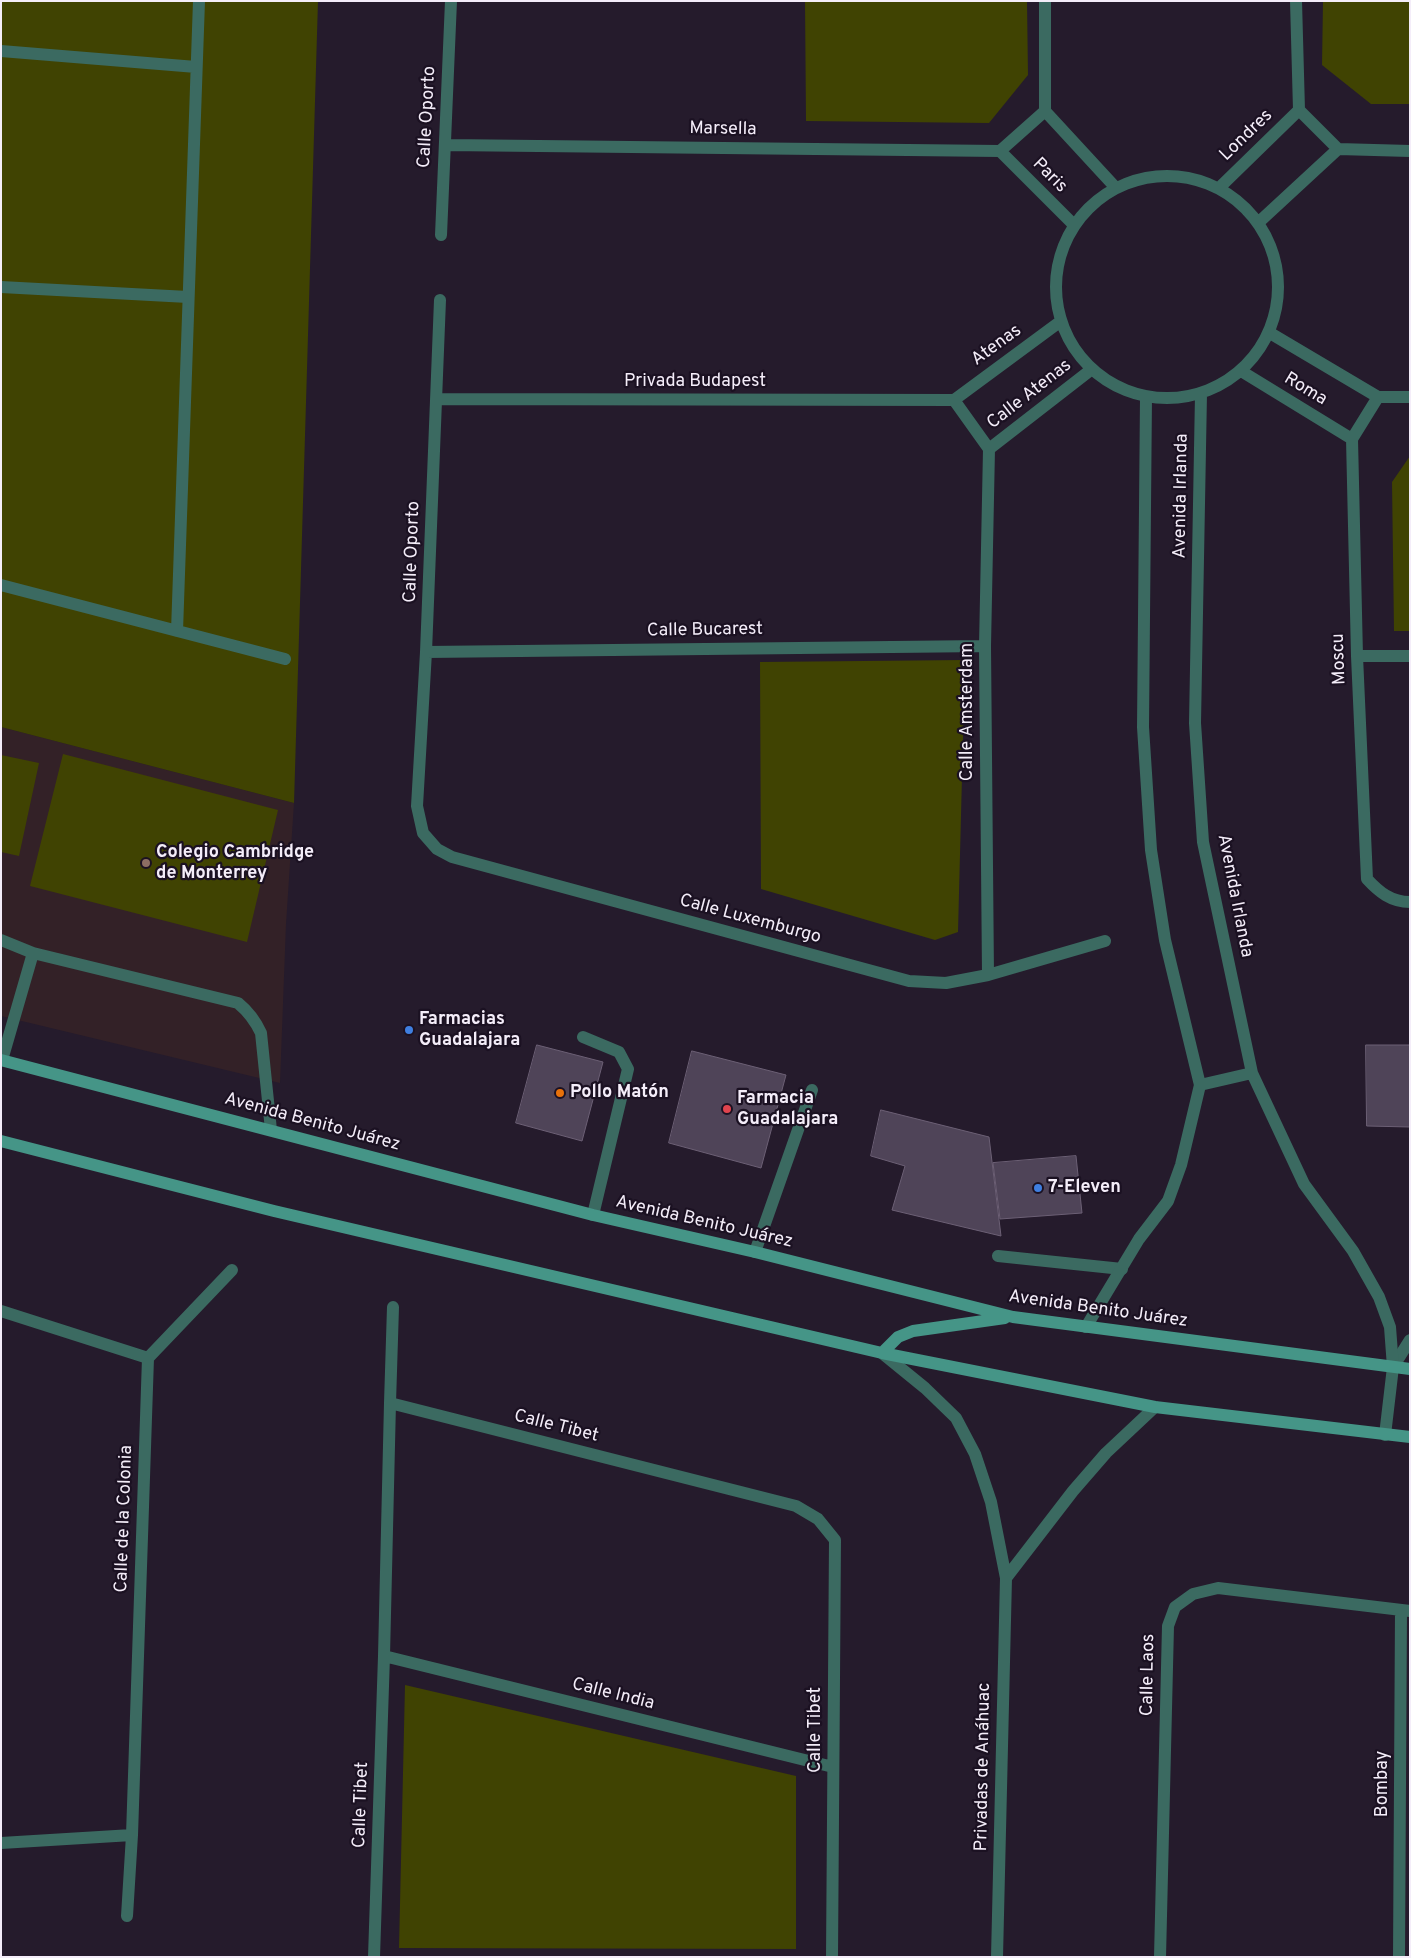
<!DOCTYPE html>
<html>
<head>
<meta charset="utf-8">
<style>
	body { margin:0 }
	#map { position:relative; width:1411px; height:1958px; overflow:hidden; background:#251b2c; font-family:Overpass,sans-serif }
	canvas { display:block }
	.frame { position:absolute; inset:0; border:2px solid #f4edf9; pointer-events:none }
</style>
</head>
<body>
<div id="map">
<canvas width="1411" height="1958"></canvas>
<div class="frame"></div>
</div>
<script>
const ctx = document.querySelector('canvas').getContext('2d');
ctx.lineJoin = 'round';
function fill(path, color) { ctx.fillStyle = color; ctx.fill(path, 'evenodd'); }
function stroke(path, color, width, dash) { ctx.strokeStyle = color; ctx.lineWidth = width; ctx.lineCap = dash ? 'butt' : 'round'; ctx.setLineDash(dash || []); ctx.stroke(path); }
function label(font, color, halo, rows, align = 'center') {
  ctx.font = font + ' Overpass,sans-serif'; ctx.lineWidth = 4.5; ctx.setLineDash([]); ctx.textBaseline = 'middle'; ctx.strokeStyle = halo; ctx.fillStyle = color; for (const [text, x, y, turn = 0] of rows) {
    ctx.save(); ctx.translate(x, y); ctx.rotate((+turn || 0) * Math.PI / 180); ctx.textAlign = isNaN(turn) ? turn : align; if (halo) ctx.strokeText(text, 0, 0); ctx.fillText(text, 0, 0); ctx.restore();
  }
}
const education = new Path2D(`
	M1,727L294,803L286,924L280,1083L1,1016Z`);
const green = new Path2D(`
	M1,1H318L294,803L1,727Z
	M805,1H1027L1028,75L989,123L806,121Z
	M1323,1H1410V104H1371L1322,65Z
	M1410,456V631H1394L1392,482Z
	M965,660L958,932L935,940L761,889L760,662Z
	M63,754L278,810L247,942L30,886Z
	M1,755L39,763L19,856L1,852Z
	M405,1685L796,1776V1949L399,1948Z`);
const building = new Path2D(`
	M537,1045L603,1062L582,1141L516,1123Z
	M1366,1045H1410V1127L1367,1126Z
	M692,1051L786,1075L761,1168L669,1143Z
	M881,1110L989,1137L1001,1236L892,1210L905,1166L871,1156Z
	M1076,1156L1082,1213L1000,1219L993,1163Z`);
const service = new Path2D(`
	M1,940L33,953L238,1003C249,1012 255,1020 261,1033L271,1130
	M583,1037L619,1052L628,1069L593,1215
	M2,1060L33,953
	M755,1252L812,1090
	M998,1256L1122,1269
	M1393,1367L1410,1340`);
const minor = new Path2D(`
	M1296,1L1299,110
	M1,51L196,67
	M1299,110L1338,149L1410,151
	M1045,111L1116,188
	M446,145L1000,151
	M1000,151L1045,111V1
	M1000,151L1074,225
	M1056 287a111 111 0 1 1 222 0a111 111 0 1 1-222 0Z
	M1219,188L1299,110
	M1259,222L1338,149
	M441,235L451,1
	M1,287L188,297
	M440,300L426,652L417,806L423,833L437,849L452,857L909,981L946,983L988,975L1105,941
	M1270,333L1378,397
	M1241,371L1352,439
	M1201,394L1195,723L1203,842L1252,1073L1304,1184L1353,1251L1379,1297L1390,1327L1393,1367L1385,1435
	M1378,397H1410
	M436,399L954,400
	M954,400L1061,321
	M954,400L989,449
	M1352,439L1357,656L1367,879C1379,892 1391,902 1410,902
	M1352,439L1378,397
	M989,449L1092,369
	M1,585L285,659
	M177,631L199,1
	M426,652L985,646
	M1357,656H1410
	M988,975L985,646L989,449
	M1200,1085L1252,1073
	M1,1311L148,1358
	M1086,1327L1139,1239L1168,1201L1181,1165L1200,1085L1165,940L1151,850L1143,727L1146,397
	M882,1353L925,1388L956,1418L975,1454L991,1502L1006,1578L997,1957
	M148,1358L232,1270
	M390,1403L393,1307
	M1006,1578L1073,1491L1106,1453L1155,1407
	M384,1656L833,1767
	M1,1843L132,1835
	M127,1916L132,1835L148,1358
	M374,1957L384,1656L390,1403L796,1506L818,1519L835,1540L832,1957
	M1160,1957L1168,1626L1175,1607L1193,1594L1218,1588L1410,1611
	M1399,1957L1401,1610`);
const secondary = new Path2D(`
	M1,1060L593,1215L755,1252L1013,1317L1410,1369
	M1,1141L274,1211L882,1353L1155,1407L1410,1437
	M882,1353L898,1337L913,1331L1005,1318`);
const markers = [
	[146,863,5,"#8d6e63"],
	[409,1030,5,"#3f7fe0"],
	[560,1093,5,"#e8710a"],
	[727,1109,5,"#e0444e"],
	[1038,1188,5,"#3f7fe0"]
];
const streetNames = [
	["Calle Oporto",428,117,-87],
	["Marsella",723,130,1],
	["Londres",1247,136,-44],
	["Paris",1049,176,45],
	["Atenas",997,346,-36],
	["Privada Budapest",695,382],
	["Roma",1305,390,31],
	["Calle Atenas",1030,395,-38],
	["Avenida Irlanda",1182,496,-89],
	["Calle Oporto",413,552,-88],
	["Calle Bucarest",705,631,-1],
	["Moscu",1340,659,-92],
	["Calle Amsterdam",968,712,-90],
	["Avenida Irlanda",1234,896,79],
	["Calle Luxemburgo",750,920,15],
	["Avenida Benito Juárez",312,1123,15],
	["Avenida Benito Juárez",704,1223,13],
	["Avenida Benito Juárez",1098,1310,8],
	["Calle Tibet",556,1427,14],
	["Calle de la Colonia",125,1519,-88],
	["Calle Laos",1149,1675,-89],
	["Calle India",613,1695,14],
	["Calle Tibet",816,1730,-90],
	["Privadas de Anáhuac",984,1767,-89],
	["Bombay",1383,1784,-90],
	["Calle Tibet",362,1805,-88]
];
const poiNames = [
	["Colegio Cambridge",156,853],
	["de Monterrey",156,874],
	["Farmacias",419,1020],
	["Guadalajara",419,1041],
	["Pollo Matón",570,1093],
	["Farmacia",737,1099],
	["Guadalajara",737,1120],
	["7-Eleven",1048,1188]
];
fill(education, '#332127');
fill(green, '#404302');
fill(building, '#4f4458');
stroke(building, '#6c6075', 1);
stroke(service, '#3b6a61', 12);
stroke(minor, '#3b6a61', 12);
stroke(secondary, '#459587', 12);
for (const [x, y, r, color] of markers) { const dot = new Path2D(); dot.arc(x, y, r, 0, 2 * Math.PI); ctx.fillStyle = color; ctx.fill(dot); stroke(dot, '#1b1122', 2); }
label('18px', '#f4edf9', '#1b1122', streetNames);
label('bold 18px', '#f4edf9', '#1b1122', poiNames, 'left');
</script>
</body>
</html>
